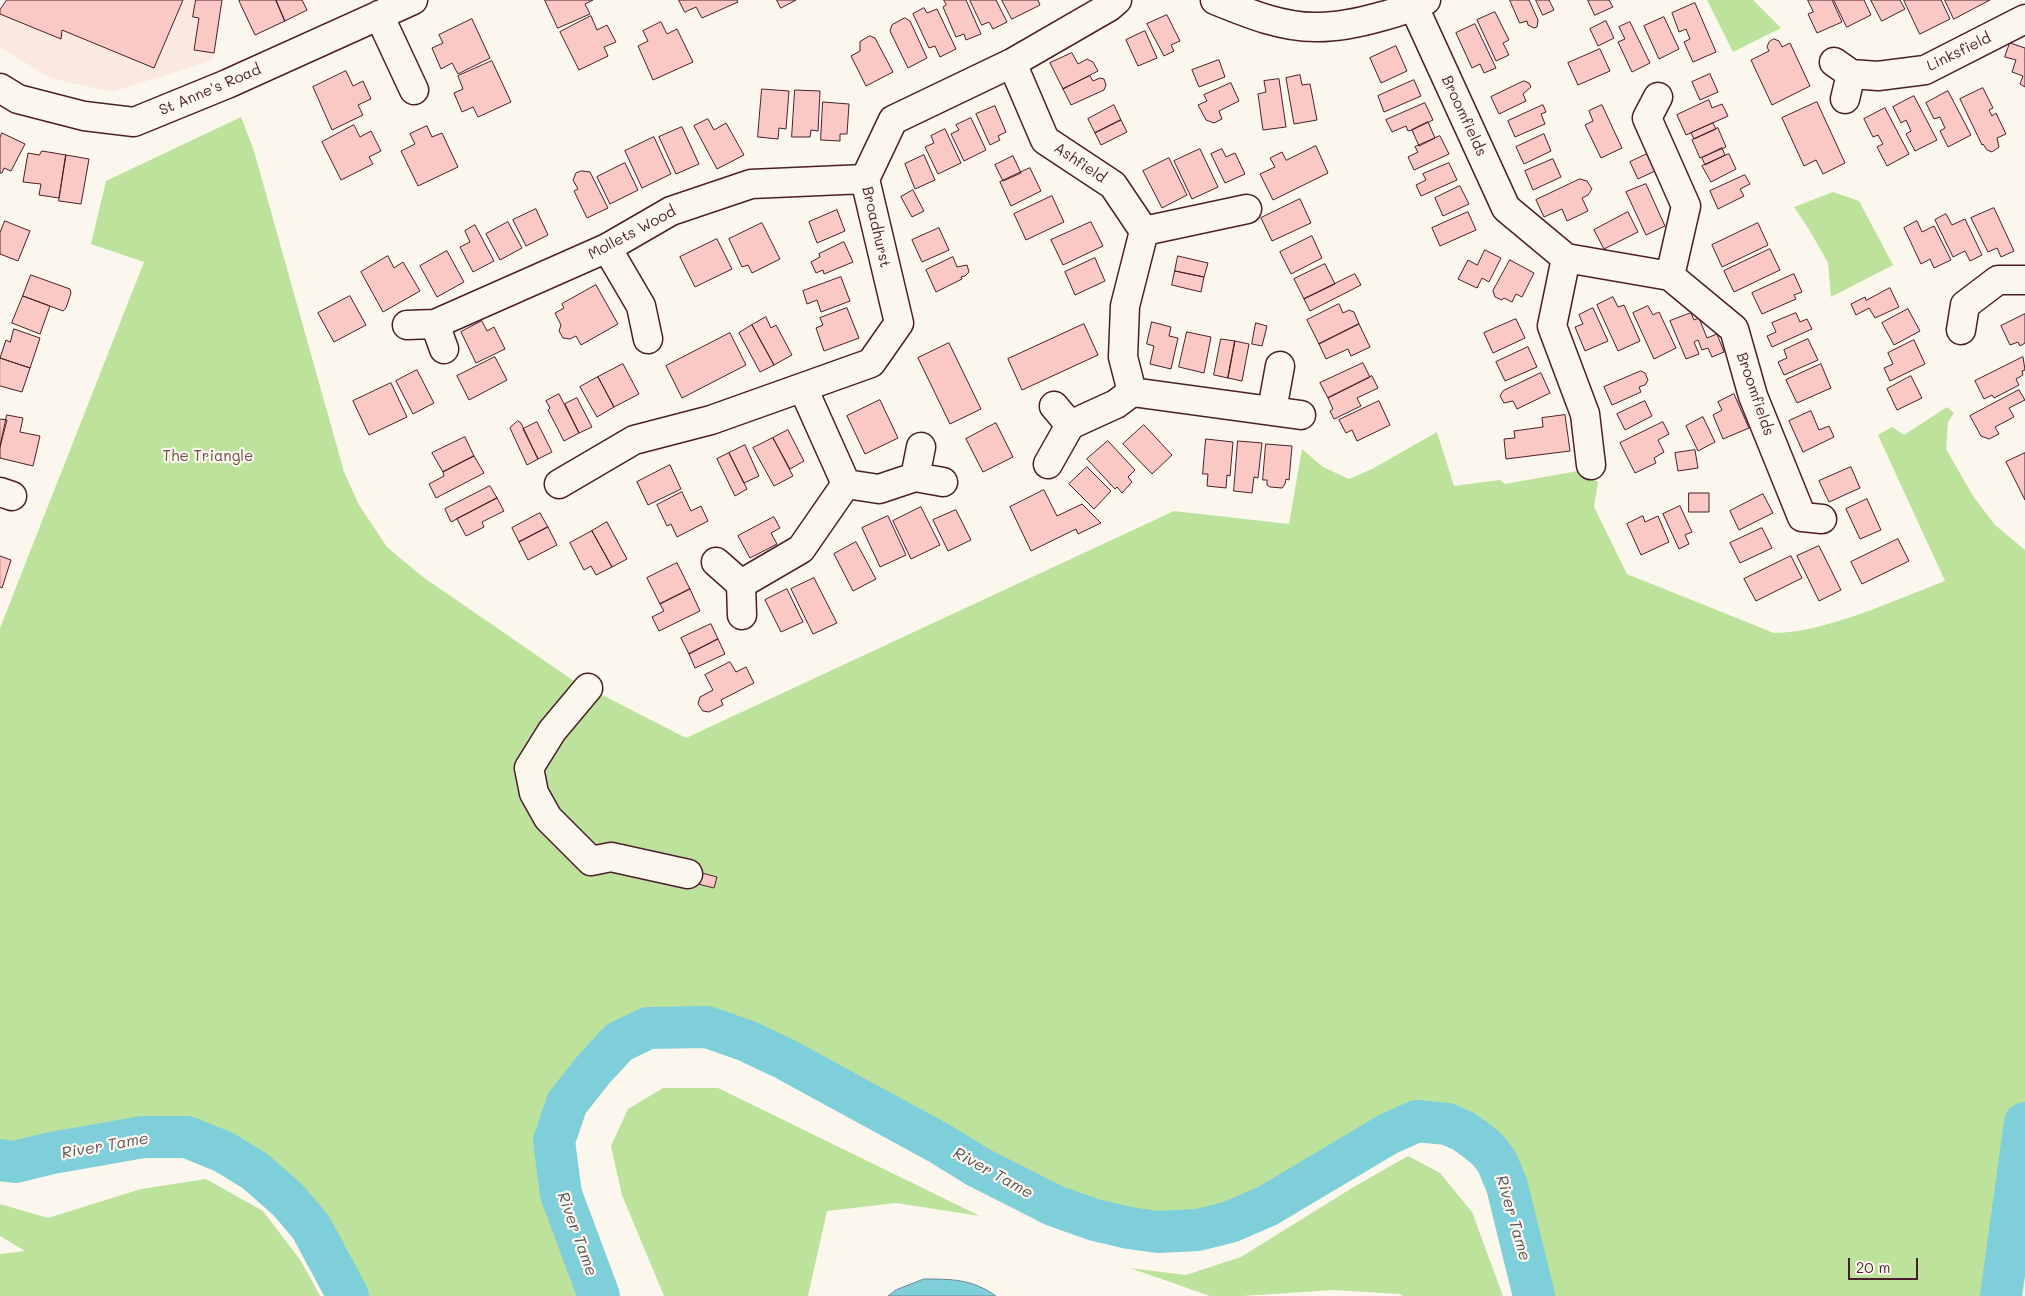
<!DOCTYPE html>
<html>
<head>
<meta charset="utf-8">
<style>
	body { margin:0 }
	#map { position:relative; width:2025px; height:1296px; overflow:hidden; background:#fbf7ec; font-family:Mali,sans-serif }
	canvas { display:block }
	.scale { position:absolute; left:1848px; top:1258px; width:70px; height:22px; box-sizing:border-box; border:2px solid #4a1f2b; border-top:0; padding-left:6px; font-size:15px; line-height:18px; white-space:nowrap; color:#4a1f2b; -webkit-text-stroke:4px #fbf7ec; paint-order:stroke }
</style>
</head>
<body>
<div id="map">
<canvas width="2025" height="1296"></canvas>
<div class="scale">20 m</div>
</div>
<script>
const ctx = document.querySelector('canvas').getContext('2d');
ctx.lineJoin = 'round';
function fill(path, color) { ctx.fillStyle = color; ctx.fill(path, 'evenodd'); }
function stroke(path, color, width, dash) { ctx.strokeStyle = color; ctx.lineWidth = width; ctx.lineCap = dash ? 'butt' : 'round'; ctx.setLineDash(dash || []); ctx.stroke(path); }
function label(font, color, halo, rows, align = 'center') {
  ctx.font = font + ' Mali,sans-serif'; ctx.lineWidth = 4.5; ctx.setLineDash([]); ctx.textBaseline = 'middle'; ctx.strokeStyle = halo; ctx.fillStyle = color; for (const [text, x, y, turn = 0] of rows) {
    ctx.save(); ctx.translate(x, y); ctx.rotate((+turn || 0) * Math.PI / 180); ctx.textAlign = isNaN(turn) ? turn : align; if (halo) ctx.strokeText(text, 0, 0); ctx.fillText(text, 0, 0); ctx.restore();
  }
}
const built = new Path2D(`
	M7,0H222L213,60L112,92L50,78L0,47V10Z`);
const green = new Path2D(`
	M1707,0H1753L1781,28L1733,52Z
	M241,117L254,151L344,472L359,505L387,547L423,577L571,679L686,738L1174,511L1289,524L1302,449L1323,467L1349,479L1372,469L1437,432L1454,486L1500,480L1505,484L1578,471L1598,482L1594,507L1627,574L1774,633C1825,633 1897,599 1945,581L1878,435L1892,427L1904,435L1947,407L1954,413L1948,422L1946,449L1973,496L1995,525L2025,550V1123L2001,1296H1534L1507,1186L1496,1162L1488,1150L1476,1140L1463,1131L1447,1124L1417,1121L1388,1134L1267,1206L1230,1222L1198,1230L1158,1232L1129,1228L1095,1220L1055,1206L978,1167L939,1143L785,1059L747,1041L706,1027L648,1028L619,1042L594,1069L567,1104L554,1141L561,1194L599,1296H348L311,1227L288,1200L255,1171L224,1152L187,1137H143L52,1153L15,1162L0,1160V628L144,262L91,244L106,181Z
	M1833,192L1859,201L1893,265L1831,297L1828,263L1810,231L1794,207Z
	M663,1088H718L980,1216L896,1203L827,1211L808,1296H664L622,1195L611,1146L628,1109Z
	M1408,1156L1440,1173L1472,1212L1503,1296H1403L1400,1294L1334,1290L1242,1296H1210L1130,1268L1186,1275L1241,1257L1352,1188Z
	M206,1179L263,1211L301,1261L320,1296H0V1254L25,1251L0,1236V1204L48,1218L141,1189Z`);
const water = new Path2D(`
	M924,1279C952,1279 972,1279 996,1296H888L896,1290Z`);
const river = new Path2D(`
	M0,1160L15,1162L52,1153L143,1137H187L224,1152L255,1171L288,1200L311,1227L348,1296
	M599,1296L561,1194L554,1141L567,1103L594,1069L619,1042L648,1028L707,1027L747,1041L785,1059L939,1143L978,1167L1055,1206L1095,1220L1129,1228L1158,1232L1198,1230L1230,1222L1267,1206L1388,1134L1417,1121L1447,1124L1463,1131L1476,1140L1488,1150L1497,1162L1507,1186L1534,1296
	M2001,1296L2025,1123`);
const building = new Path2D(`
	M7,0H183L154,68L62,30L61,39L0,14V10Z
	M196,0H222L214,53L194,50L199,18L193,17Z
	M241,0H276L285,21L255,35L239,1Z
	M276,0H302L307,10L285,21Z
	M545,0H593L585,4L590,14L558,28Z
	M679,0H737L738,2L702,18L696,7L685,12Z
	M777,0H796L781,8Z
	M944,0H966L981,34L966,40L964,34L956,37L943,7L946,5Z
	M970,0H996L1007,22L993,29L989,22L982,25Z
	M1002,0H1038L1040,5L1012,19Z
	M1510,0H1529L1538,20L1537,27L1534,28L1528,25L1527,21L1520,23Z
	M1536,0H1549L1554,10L1543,15Z
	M1588,0H1609L1613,7L1595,15Z
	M1808,0H1832L1842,22L1817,33L1808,14L1813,12Z
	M1834,0H1864L1871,15L1847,27Z
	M1871,0H1900L1905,9L1882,21Z
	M1904,0H1941L1950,19L1920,34Z
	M1945,0H1990L1954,19Z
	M1695,3L1716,52L1693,62L1684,42L1690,39L1686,29L1679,32L1672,13Z
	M924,8L927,13L937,9L956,49L940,57L935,46L929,48L913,14Z
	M1495,12L1509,40L1503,43L1509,55L1496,61L1477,20Z
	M1167,15L1180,41L1171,45L1174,51L1164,56L1147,24Z
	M591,16L597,30L607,25L616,42L604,47L608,56L579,70L560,32Z
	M1664,17L1679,49L1659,59L1644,26Z
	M905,18L910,21L927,58L908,68L890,31L892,25Z
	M472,19L490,58L458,74L452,63L441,69L432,48L443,43L439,35Z
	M1606,21L1614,38L1598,46L1590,29Z
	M661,22L667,34L677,29L693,62L653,80L638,46L648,41L643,31Z
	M1630,22L1650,63L1632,72L1618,42L1625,39L1619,27Z
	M1475,24L1496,68L1484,73L1480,64L1472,68L1456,33Z
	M1145,31L1157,58L1138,66L1126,40Z
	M870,36L875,38L893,72L866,86L851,56L860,51V42Z
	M1774,39L1779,41L1782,47L1790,43L1810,86L1772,105L1751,60L1769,51L1767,47L1769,42Z
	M2010,43L2025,48V87L2020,84L2023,76L2012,72L2016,60L2005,57Z
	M1396,46L1407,71L1381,83L1370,58Z
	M1600,49L1610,71L1578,85L1568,63Z
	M1072,53L1078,64L1087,59L1093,62L1098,71L1063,89L1050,63Z
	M1219,60L1225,77L1199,87L1192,70Z
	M492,61L511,102L478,117L473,107L462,112L454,93L463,89L458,76Z
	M346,71L353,86L363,81L371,99L358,105L363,115L332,130L313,87Z
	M1710,74L1718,92L1700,100L1692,82Z
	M1300,75L1302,85L1310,84L1317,120L1294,124L1286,78Z
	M1090,76L1093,81L1100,78L1104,79L1106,85L1104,90L1071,105L1063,89Z
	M1279,79L1286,127L1263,130L1258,94L1266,92L1264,81Z
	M1414,80L1421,96L1384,112L1378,96Z
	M1524,81L1529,83L1531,87L1523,94L1526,101L1499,114L1491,97Z
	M1231,83L1239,101L1219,111L1222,119L1214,123L1206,120L1198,105L1207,101L1204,95Z
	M1983,88L1993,108L1989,110L1992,116L1996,113L2006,134L1997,138L1999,147L1992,152L1987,150L1983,144L1982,145L1960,99Z
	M762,89L789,91L786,129L779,128L778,139L758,137Z
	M795,90L820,91L818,131L811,130L810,137H792Z
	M1948,91L1971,135L1948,147L1940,131L1945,128L1940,117L1934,119L1926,103Z
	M1914,96L1937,140L1915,151L1906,134L1911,131L1906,120L1901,123L1893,107Z
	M1709,100L1712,108L1722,104L1728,116L1686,135L1677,115Z
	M823,102L849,104L847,134H840V141L821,140Z
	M1817,102L1845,163L1823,174L1816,160L1804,166L1782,118Z
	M1425,103L1433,120L1412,130L1408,131L1406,126L1392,132L1386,120Z
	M1114,105L1121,120L1095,133L1088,119Z
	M1543,105L1546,112L1541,114L1545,124L1515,137L1508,121Z
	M1602,105L1622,148L1601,158L1585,125L1593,121L1589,111Z
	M995,106L1006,132L998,136L1000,140L990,145L976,114Z
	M1885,108L1909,154L1887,166L1877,147L1883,144L1878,135L1873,137L1864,119Z
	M971,118L986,150L964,161L951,134L959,130L956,125Z
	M708,119L714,130L726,123L744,155L717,169L694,126Z
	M1121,120L1127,132L1101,145L1095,133Z
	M1428,122L1435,138L1419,146L1412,130Z
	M1713,123L1716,129L1694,139L1691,133Z
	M354,125L360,137L371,131L381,151L369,157L373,164L341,180L322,142Z
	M427,126L432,137L442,133L458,167L418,186L401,151L415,144L410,134Z
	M682,127L699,164L676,174L659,137Z
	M1718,128L1726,147L1700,158L1692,140Z
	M945,129L961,163L938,174L925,147L934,143L931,136Z
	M2,133L25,144L11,171L4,168L2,173H0V138Z
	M1544,134L1551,151L1524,164L1516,147Z
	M1440,136L1449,154L1414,170L1408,157L1418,152L1415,147Z
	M654,137L671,174L642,188L625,151Z
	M1316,146L1328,173L1273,200L1260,174L1275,167L1270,158L1282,152L1286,160Z
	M1722,148L1725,155L1705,165L1702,158Z
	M1200,149L1218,187L1192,199L1174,161Z
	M1222,149L1226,157L1235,153L1245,174L1225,183L1211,154Z
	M42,151L66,155L59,198L39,195L41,184L23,182L28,153L39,155Z
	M1647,154L1655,171L1638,179L1630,162Z
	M1729,154L1736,169L1711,182L1702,166Z
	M66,155L89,159L81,204L59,201Z
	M924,155L935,180L915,189L905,164Z
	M1013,156L1021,173L1003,181L995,165Z
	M1169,158L1187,195L1162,208L1143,171Z
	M1553,159L1561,177L1533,190L1525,171Z
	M625,163L638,190L610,204L597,177Z
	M1449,163L1457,180L1421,196L1416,185L1426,180L1423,174Z
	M1030,168L1041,191L1011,206L1000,182Z
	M582,171L590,172L608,208L587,218L574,191L578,189L573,180L576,173Z
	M1745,175L1750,184L1740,189L1744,196L1718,209L1710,191Z
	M1580,179L1587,181L1592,189L1588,195L1582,198L1588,211L1567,221L1562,209L1544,217L1536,200Z
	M1646,184L1665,226L1646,235L1626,192Z
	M1460,186L1469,204L1443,216L1435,198Z
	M913,190L924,211L912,217L901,197Z
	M1052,196L1064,222L1026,240L1014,214Z
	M1300,199L1311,223L1272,241L1261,218Z
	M1994,208L2014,251L2001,257L1997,248L1988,252L1971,218Z
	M536,209L548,235L526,246L513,220Z
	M837,210L845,231L817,243L809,222Z
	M1468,212L1476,230L1440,246L1432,228Z
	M1628,212L1638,232L1604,249L1594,230Z
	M1946,214L1952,225L1965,219L1982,255L1970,261L1965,251L1953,257L1935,220Z
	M5,221L30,231L18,261L0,254V233Z
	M1917,221L1922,232L1934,226L1951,260L1934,268L1930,259L1921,264L1904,228Z
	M508,222L522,248L500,260L486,234Z
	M1091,222L1103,246L1063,265L1051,240Z
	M762,223L780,259L752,273L748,265L742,267L729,239Z
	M1758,223L1768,245L1722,267L1712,245Z
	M475,225L494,261L473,272L460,247L470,242L465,231Z
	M939,228L949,250L922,262L912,240Z
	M1312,236L1322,258L1291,274L1280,252Z
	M717,239L732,269L695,287L680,257Z
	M844,242L853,262L824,274L823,270L816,273L811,262L820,257L819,254Z
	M1770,249L1780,270L1734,292L1724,271Z
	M1485,250L1501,258L1489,282L1482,278L1477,288L1458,279L1468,260L1477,265Z
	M447,251L464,282L437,297L420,266Z
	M388,256L394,268L403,262L420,291L383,312L361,272Z
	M1178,256L1208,263L1204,277L1175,271Z
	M953,257L957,267L967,265L969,272L965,276L961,277L962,279L936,292L926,270Z
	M1095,258L1105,281L1075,295L1065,272Z
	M1510,260L1534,273L1522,297L1516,294L1512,302L1504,298L1502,300L1495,297L1493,291Z
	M1325,264L1335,284L1304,299L1294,279Z
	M1175,271L1204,277L1201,292L1172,285Z
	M1355,274L1361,285L1310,311L1304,299Z
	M1794,274L1802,292L1794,295L1796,299L1762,314L1752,293Z
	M31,275L70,289L71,293L66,308L63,311L23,296Z
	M841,277L850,301L821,312L817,300L807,304L803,291Z
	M596,285L618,324L581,345L576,336L570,339L563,338L559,331L561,325L555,313L564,308L562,304Z
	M1890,288L1899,307L1875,318L1869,308L1856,315L1851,304L1865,297L1866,300Z
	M23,296L50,306L40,334L12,323Z
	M350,296L366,325L334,342L318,313Z
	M1613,297L1618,307L1624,305L1640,341L1618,351L1597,305Z
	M1339,304L1343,313L1349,310L1354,312L1359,324L1319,344L1307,320Z
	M1648,306L1653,315L1659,312L1676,348L1654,359L1633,313Z
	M847,308L859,338L824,351L816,328L823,325L820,318Z
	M1593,308L1608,341L1585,351L1575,327L1583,324L1579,315Z
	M1908,309L1920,331L1894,345L1882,323Z
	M1691,313L1694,320L1699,318L1707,338L1717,334L1724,352L1712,357L1708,348L1702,350L1698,340L1694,342L1699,354L1686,359L1670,321Z
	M1796,313L1800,322L1807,319L1812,329L1772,347L1767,336L1776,332L1772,323Z
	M2025,314V343L2020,346L2018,342L2010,345L2001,326Z
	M766,317L771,328L776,325L792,355L774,365L752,325Z
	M1516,319L1525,338L1493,353L1484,333Z
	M482,321L487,331L494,327L505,349L476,363L461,332Z
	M1152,322L1171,327L1169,336L1178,338L1171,369L1150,364L1154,346L1147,344Z
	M1256,323L1267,326L1262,346L1252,344Z
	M1084,324L1098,355L1022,390L1008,359Z
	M1359,324L1370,347L1351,356L1348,349L1326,359L1319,344Z
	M752,325L774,365L760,372L739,333Z
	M14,329L40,338L30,368L0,358L6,340L10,342Z
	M1187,332L1211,337L1204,373L1179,367Z
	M730,333L746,365L682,398L666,366Z
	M1221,339L1235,341L1228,378L1214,375Z
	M1808,339L1818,360L1784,375L1778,362L1787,358L1784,350Z
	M1914,340L1925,364L1890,381L1884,368L1893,364L1888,353Z
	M1235,341L1249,344L1242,381L1228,378Z
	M949,343L981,409L950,424L918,358Z
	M1528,347L1537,367L1505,381L1496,362Z
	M495,357L507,380L469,400L457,376Z
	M2023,357L2025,370L2022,371L2023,375L2016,379L2019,385L1994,398L1992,395L1984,399L1975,381Z
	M0,358L30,368L22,392L0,386Z
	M1363,363L1370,377L1328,398L1320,383Z
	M623,364L639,394L614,407L598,377Z
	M1821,364L1831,388L1797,403L1786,380Z
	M417,370L434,403L413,414L396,381Z
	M1641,371L1645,373L1648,380L1645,385L1639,387L1641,392L1612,405L1604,387Z
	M1541,373L1550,393L1517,409L1513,401L1504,403L1500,396L1503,391Z
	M1372,376L1378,388L1357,398L1361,406L1334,419L1330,411L1333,409L1328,398Z
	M1911,376L1922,398L1897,410L1887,389Z
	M598,377L614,407L597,417L580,387Z
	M391,383L407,417L369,435L353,401Z
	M2019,390L2025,400L2009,408L2014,417L1995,427L1999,434L1989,439L1981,436L1970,416Z
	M559,394L579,433L564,441L548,410L550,408L546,401Z
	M1734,394L1749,428L1723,439L1713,415L1722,410L1718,402Z
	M577,398L592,427L579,433L565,404Z
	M880,400L898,438L865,454L847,416Z
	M1379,401L1390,425L1357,441L1352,430L1346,433L1339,420Z
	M1645,401L1652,416L1625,430L1617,414Z
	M1811,411L1819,430L1829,426L1834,437L1803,452L1789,421Z
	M7,415L23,418L20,432L40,436L33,466L0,458V447Z
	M1565,415L1570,451L1506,459L1504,439L1515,438L1514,431L1543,427L1542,418Z
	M1703,417L1715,442L1698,451L1686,426Z
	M0,419L7,420L0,447Z
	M518,421L521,423L538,459L527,465L510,428Z
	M537,422L552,452L538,459L523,429Z
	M1663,422L1669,434L1658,440L1664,452L1654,458L1656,463L1635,473L1620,443Z
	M996,423L1013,457L983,472L966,439Z
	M1144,425L1172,455L1152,474L1123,444Z
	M788,430L804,461L790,469L773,438Z
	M465,437L474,456L443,472L432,453Z
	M773,438L793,476L774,486L753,448Z
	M1206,439L1233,442L1230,476L1227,475L1226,488L1207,486L1208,474H1203Z
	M1108,441L1135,470L1128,477L1132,482L1122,493L1117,487L1115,489L1087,459Z
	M1238,441L1262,443L1258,478L1254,477L1252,493L1234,491Z
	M1266,444L1292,446L1289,480L1286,479L1285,484L1282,488L1270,487L1267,485V480H1263Z
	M745,445L759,476L744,483L729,453Z
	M1695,450L1698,468L1678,471L1675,453Z
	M729,453L747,489L735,496L717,459Z
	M2025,453V500L2006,462Z
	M474,456L484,473L436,498L429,484L444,476L443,472Z
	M670,465L681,489L648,505L637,482Z
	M1087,467L1111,491L1094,509L1069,484Z
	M1851,467L1860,488L1829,502L1819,481Z
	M490,486L497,498L451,522L445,509Z
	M1044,490L1057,516L1082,504L1101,523L1078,534L1076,529L1031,551L1010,507Z
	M682,492L691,511L701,506L708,521L677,537L671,524L667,526L657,505Z
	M1689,493H1709V512H1689Z
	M1763,494L1773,513L1739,530L1730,511Z
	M497,498L504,511L482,522L484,527L466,536L457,519Z
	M1867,499L1881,530L1860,539L1846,509Z
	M1680,506L1692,532L1685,535L1689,544L1679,549L1663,514Z
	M921,507L940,545L911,559L893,521Z
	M956,510L971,540L948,551L933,520Z
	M540,513L548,527L519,542L512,528Z
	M888,516L906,555L880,567L862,528Z
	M1643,516L1645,522L1658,516L1669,542L1641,555L1627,524Z
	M774,517L780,528L771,533L777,544L750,558L738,536Z
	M607,522L627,559L612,567L592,531Z
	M548,527L557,545L528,560L519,542Z
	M1762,528L1772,548L1740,563L1730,543Z
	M592,531L612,567L596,575L591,566L584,570L570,543Z
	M1898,539L1909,561L1862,584L1851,562Z
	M856,542L876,579L853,591L834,554Z
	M1819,546L1841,590L1819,601L1797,556Z
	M0,556L11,560L2,588L0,587Z
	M1791,556L1802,578L1756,601L1744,579Z
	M677,563L690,589L660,604L647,578Z
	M814,578L837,623L813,634L791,589Z
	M690,589L700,611L659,631L652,617L664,611L660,604Z
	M787,589L803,622L781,632L765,600Z
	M711,624L718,639L689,654L681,638Z
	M718,639L725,654L695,668L689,654Z
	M730,662L736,672L746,667L754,683L721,700L723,705L709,712L703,711L698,704L700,697L713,690L705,675Z
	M702,873L717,877L714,888L698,884Z`);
const minor = new Path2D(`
	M1215,0C1247,13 1283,28 1318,27C1339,27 1362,22 1383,16C1398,12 1412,8 1426,0
	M1414,7L1506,208L1566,258L1670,276L1734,329L1753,396L1802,517L1822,519
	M379,15L414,90
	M1834,62L1851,74L1878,76L1925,70L2025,19
	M1012,63L1045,140L1113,185L1144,231L1125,306L1123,357L1132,392L1301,415
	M0,88L18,99L84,116L134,122L227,84L413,0
	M1658,97L1647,118L1686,206L1670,276
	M1845,99L1851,74
	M1144,231L1247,209
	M607,248L641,306L648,339
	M1566,258L1552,326L1585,414L1591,465
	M407,325L435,324
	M1961,330L1965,305L1998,280H2025
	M444,349L435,324L607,248L671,211L751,184L865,179
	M803,388L846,484
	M1054,406L1070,425
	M1272,410L1280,366
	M1048,464L1070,425L1116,404L1132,392
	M915,477L921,447
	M559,484L634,440L711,420L871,363L899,323L865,179L893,120L1012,63L1109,7L1117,0
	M0,492L12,496
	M716,562L741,584L801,549L846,484L879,489L915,477L943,482
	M741,584L742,615
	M588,688L552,731L529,768L534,793L548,818L591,861L611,857L688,874`);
const streetNames = [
	["Linksfield",1959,52,-26],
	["St Anne's Road",210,90,-23],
	["Broomfields",1464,116,65],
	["Ashfield",1080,163,34],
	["Broadhurst",876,227,77],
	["Mollets Wood",632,233,-28],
	["Broomfields",1755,394,71]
];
const parkNames = [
	["The Triangle",208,456]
];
const waterNames = [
	["River Tame",105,1146,-10],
	["River Tame",993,1173,29],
	["River Tame",1513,1218,74],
	["River Tame",577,1234,70]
];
fill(built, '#fbe9e1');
fill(green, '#bde29c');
fill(water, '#7fcfdb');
stroke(water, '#6a8995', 1);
stroke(river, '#7fcfdb', 42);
fill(building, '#fac9c6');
stroke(building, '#4a1f2b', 1);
stroke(minor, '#4a1f2b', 31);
stroke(minor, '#fbf7ec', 28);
label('15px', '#4a1f2b', '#fbf7ec', streetNames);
label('15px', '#675047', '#fbf7ec', parkNames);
label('italic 16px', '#5a5460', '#fbf7ec', waterNames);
</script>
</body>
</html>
